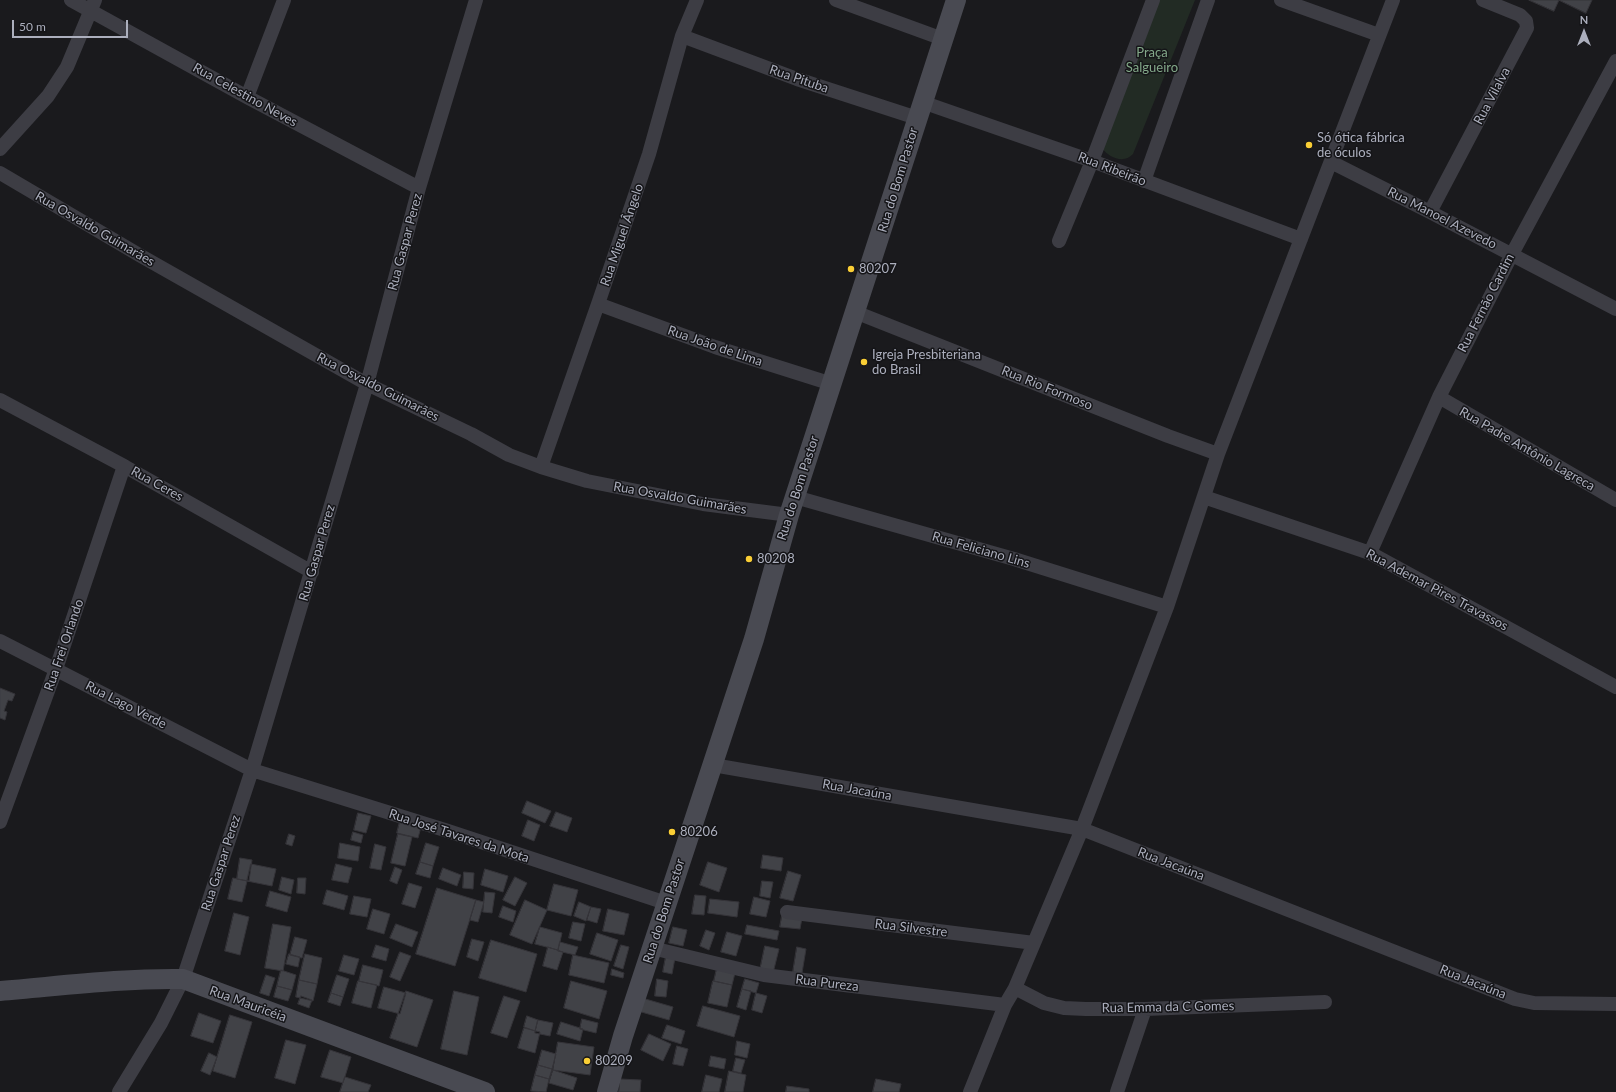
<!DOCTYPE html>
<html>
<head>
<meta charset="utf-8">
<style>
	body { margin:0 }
	#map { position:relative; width:1616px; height:1092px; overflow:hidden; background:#1a1a1d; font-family:Lato,sans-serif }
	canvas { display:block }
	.north { position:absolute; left:1564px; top:12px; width:40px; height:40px; -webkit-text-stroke:3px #151518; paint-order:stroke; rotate:0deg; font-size:11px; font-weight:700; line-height:16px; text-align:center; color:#acafbd }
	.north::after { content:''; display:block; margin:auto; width:14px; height:18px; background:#acafbd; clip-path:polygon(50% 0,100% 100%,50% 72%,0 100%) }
	.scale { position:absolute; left:12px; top:20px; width:116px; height:18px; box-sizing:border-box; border:2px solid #acafbd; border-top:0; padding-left:5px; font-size:12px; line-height:14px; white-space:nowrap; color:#acafbd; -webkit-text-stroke:3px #151518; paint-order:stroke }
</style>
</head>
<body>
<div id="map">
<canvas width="1616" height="1092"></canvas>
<div class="north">N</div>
<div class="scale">50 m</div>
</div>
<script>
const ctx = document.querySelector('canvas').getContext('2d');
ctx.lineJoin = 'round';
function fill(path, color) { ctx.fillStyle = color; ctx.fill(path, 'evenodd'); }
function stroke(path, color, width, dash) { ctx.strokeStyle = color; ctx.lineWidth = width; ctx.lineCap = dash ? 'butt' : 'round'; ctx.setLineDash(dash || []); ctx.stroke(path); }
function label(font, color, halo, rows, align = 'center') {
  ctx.font = font + ' Lato,sans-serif'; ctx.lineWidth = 3; ctx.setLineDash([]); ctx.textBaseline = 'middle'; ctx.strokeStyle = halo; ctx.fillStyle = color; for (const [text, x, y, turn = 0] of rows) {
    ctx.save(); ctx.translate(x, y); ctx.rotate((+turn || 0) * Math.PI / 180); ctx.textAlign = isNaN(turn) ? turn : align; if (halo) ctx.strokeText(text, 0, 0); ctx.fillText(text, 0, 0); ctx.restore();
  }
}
const green = new Path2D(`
	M1158,0H1195L1133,154C1124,164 1109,158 1102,148Z`);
const building = new Path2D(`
	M1529,0H1559L1554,11Z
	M1559,0H1592L1586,13Z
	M0,688L15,694L12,701L8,700L4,711L7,712L5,720L0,718Z
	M527,801L551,811L545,823L522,813Z
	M556,812L572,818L567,832L550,826Z
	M358,813L371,816L366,833L354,830Z
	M528,820L540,825L534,841L522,836Z
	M400,821L421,827L418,838L397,833Z
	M353,832L363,835L361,843L351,840Z
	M289,834L295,836L292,846L286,844Z
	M398,834L412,837L405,866L391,863Z
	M340,843L360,847L358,861L338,858Z
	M426,843L439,847L433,866L420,862Z
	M375,844L386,847L381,870L370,868Z
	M763,855L783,858L781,871L761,868Z
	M240,858L252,860L249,881L237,879Z
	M420,862L433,866L430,878L416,874Z
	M708,862L727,868L719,892L700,885Z
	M251,864L276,869L272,886L247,881Z
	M336,864L352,868L348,883L332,880Z
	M395,867L402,870L397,884L390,881Z
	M443,868L461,875L457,886L439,879Z
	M485,869L508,876L503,892L481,885Z
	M788,871L801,875L793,901L780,898Z
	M464,872L474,873L473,889L463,888Z
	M282,877L294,880L291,894L279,890Z
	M515,877L527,883L515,906L503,900Z
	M233,878L247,881L242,902L228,899Z
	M298,878H306L305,894L297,893Z
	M762,881L773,882L770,898L760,896Z
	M409,883L422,887L415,908L402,904Z
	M554,884L578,890L571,916L547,910Z
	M437,888L476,900L455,966L416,954Z
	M327,890L348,896L344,910L323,904Z
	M270,891L291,897L287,912L266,906Z
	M485,892L495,893L492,913L483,912Z
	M695,895L706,896L704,915L692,914Z
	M354,896L371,899L367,917L350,914Z
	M754,897L770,901L766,917L750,914Z
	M710,899L739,902L737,917L708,913Z
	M476,900L484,902L478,922L470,920Z
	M525,900L547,910L532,944L510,935Z
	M579,902L591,907L586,921L574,916Z
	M503,906L516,911L513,922L499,917Z
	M591,907L601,909L597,923L587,920Z
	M373,909L390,914L384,934L367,929Z
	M608,909L629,914L624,935L603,931Z
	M234,913L249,917L240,955L225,951Z
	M782,916L802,918L800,929L780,927Z
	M573,922L585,924L581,941L569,938Z
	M273,924L291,927L283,971L265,968Z
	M396,924L418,932L412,947L390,938Z
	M747,925L779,931L777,940L745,934Z
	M540,927L562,933L558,950L535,944Z
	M673,927L687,930L683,946L669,943Z
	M706,930L715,933L709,950L700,946Z
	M727,932L742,936L736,956L721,952Z
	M597,933L618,940L611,961L590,954Z
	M295,937L307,940L302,958L290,955Z
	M472,939L484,942L478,961L467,957Z
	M491,940L537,954L526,992L479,978Z
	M560,942L578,947L575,955L558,951Z
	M376,945L389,949L386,961L372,957Z
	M621,945L629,947L623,969L614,966Z
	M765,946L779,949L773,973L760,970Z
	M548,947L563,952L557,970L543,966Z
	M797,947L806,949L802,973L793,972Z
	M400,952L411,956L400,981L390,977Z
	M289,954L300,957L298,967L286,964Z
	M305,954L322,958L317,984L299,980Z
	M344,955L359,959L354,975L339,971Z
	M573,955L609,963L604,983L569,975Z
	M666,956L675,958L672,974L663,972Z
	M363,965L383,970L379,986L359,981Z
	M717,968L735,973L732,985L714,981Z
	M612,969L624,973L623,978L611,975Z
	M281,970L296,975L292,990L277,986Z
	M266,975L275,978L269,996L260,993Z
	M337,975L349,979L343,997L331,993Z
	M657,979L668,981L666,997L655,996Z
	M745,979L759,983L756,993L742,989Z
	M299,980L317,984L313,1001L296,997Z
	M358,981L377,985L371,1008L352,1003Z
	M571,981L607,991L599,1019L564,1008Z
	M713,981L732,985L727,1007L708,1003Z
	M277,986L292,990L288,1001L274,997Z
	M384,987L406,993L400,1014L378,1008Z
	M742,989L751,991L746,1010L737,1007Z
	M406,991L433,1000L417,1047L390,1038Z
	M454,991L479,997L467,1055L441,1049Z
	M331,993L343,997L340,1006L328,1002Z
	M756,993L767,996L762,1013L752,1010Z
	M301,996L312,1000L309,1008L298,1004Z
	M504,996L520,1001L507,1038L491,1033Z
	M642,998L673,1007L669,1020L638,1011Z
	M703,1006L740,1016L734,1037L697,1026Z
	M199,1013L221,1021L213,1043L191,1036Z
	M230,1015L252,1022L235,1078L213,1071Z
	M527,1016L538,1020L535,1031L524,1027Z
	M582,1019L598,1023L596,1033L580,1029Z
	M538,1020L553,1023L550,1036L535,1033Z
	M561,1022L583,1029L580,1041L557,1034Z
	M667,1025L685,1031L681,1044L662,1038Z
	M524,1028L540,1032L535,1053L518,1048Z
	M649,1034L671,1044L663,1061L641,1050Z
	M286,1040L306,1045L295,1084L275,1078Z
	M737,1041L750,1044L747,1058L735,1055Z
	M558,1042L594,1047L590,1075L553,1070Z
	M677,1046L688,1049L683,1066L673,1064Z
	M330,1050L351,1057L343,1083L321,1077Z
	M542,1050L556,1054L552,1069L538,1065Z
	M209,1053L217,1057L210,1075L201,1071Z
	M711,1056L726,1059L724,1069L709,1066Z
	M736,1058L745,1060L741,1073L733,1071Z
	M538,1065L552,1069L549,1079L535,1075Z
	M553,1070L577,1078L573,1090L549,1083Z
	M729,1071L746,1075L743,1092H725Z
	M535,1075L549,1079L546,1092L531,1091Z
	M706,1075L722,1079L719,1092H702Z
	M345,1077L371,1085L368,1092H340Z
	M620,1079L641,1080L640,1092H619Z
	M876,1079L901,1084L899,1092H873Z
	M787,1086L809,1089V1092H786Z`);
const street = new Path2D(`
	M71,0L247,97L419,188
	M836,0L943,39
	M1281,0L1379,35
	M682,36L797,79L917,118
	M247,97L284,0
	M922,102L1092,161L1301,239
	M0,149L48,96L67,67L95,0
	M1331,162L1430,212L1616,309
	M0,173L141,256L367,384L471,434L509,455L541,467L587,481L703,504L789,515
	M1144,181L1208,0
	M1430,212L1527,28L1526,21L1520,15L1483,0
	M1059,241L1092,161L1153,0
	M598,304L715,347L832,384
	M855,312L1168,436L1218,454
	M1439,397L1616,500
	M0,400L124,466L312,572
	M541,467L598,304L649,154L682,36L697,0
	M795,497L1014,559L1167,607
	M1204,497L1370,553L1616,687
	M1370,553L1439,397L1512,254L1616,61
	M0,641L252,770L448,831L666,903
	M713,765L1082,829L1515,999L1534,1003L1616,1004
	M0,822L56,669L124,466
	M787,912L1034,943
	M652,948L764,975L1005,1005
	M1015,988L1044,1003L1064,1008L1086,1009H1145L1325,1002
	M119,1092L161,1023L183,979L252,770L367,384L419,188L476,0
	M970,1092L1005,1005L1015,988L1034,943L1082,829L1167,607L1218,454L1393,0
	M1117,1092L1145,1009`);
const secondary = new Path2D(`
	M0,991C61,986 122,978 183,979L485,1092
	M607,1092L623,1036L754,639L789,515L956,0`);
const markers = [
	[1309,145,4,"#face35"],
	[851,269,4,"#face35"],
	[864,362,4,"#face35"],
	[749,559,4,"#face35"],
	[672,832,4,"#face35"],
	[587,1061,4,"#face35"]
];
const parkNames = [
	["Praça",1152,53],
	["Salgueiro",1152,68]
];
const streetNames = [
	["Rua Pituba",799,79,19],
	["Rua Celestino Neves",245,95,29],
	["Rua Vilalva",1492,96,-62],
	["Rua Ribeirão",1112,169,21],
	["Rua do Bom Pastor",898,180,-73],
	["Rua Manoel Azevedo",1442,218,27],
	["Rua Osvaldo Guimarães",95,229,30],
	["Rua Miguel Ângelo",622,235,-71],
	["Rua Gaspar Perez",405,242,-75],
	["Rua Fernão Cardim",1486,303,-63],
	["Rua João de Lima",715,346,19],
	["Rua Osvaldo Guimarães",378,387,27],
	["Rua Rio Formoso",1047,388,22],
	["Rua Padre Antônio Lagreca",1527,449,30],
	["Rua Ceres",157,484,29],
	["Rua do Bom Pastor",798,488,-72],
	["Rua Osvaldo Guimarães",680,498,10],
	["Rua Feliciano Lins",981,550,16],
	["Rua Gaspar Perez",317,553,-74],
	["Rua Ademar Pires Travassos",1437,590,28],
	["Rua Frei Orlando",64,645,-71],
	["Rua Lago Verde",126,705,27],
	["Rua Jacaúna",857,790,10],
	["Rua José Tavares da Mota",459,836,18],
	["Rua Gaspar Perez",221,863,-72],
	["Rua Jacaúna",1171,864,21],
	["Rua do Bom Pastor",664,911,-72],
	["Rua Silvestre",911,928,7],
	["Rua Jacaúna",1473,982,22],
	["Rua Pureza",827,983,7],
	["Rua Mauricéia",248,1004,20],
	["Rua Emma da C Gomes",1168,1007,-1]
];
const poiNames = [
	["Só ótica fábrica",1317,138],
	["de óculos",1317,153],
	["80207",859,269],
	["Igreja Presbiteriana",872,355],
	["do Brasil",872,370],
	["80208",757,559],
	["80206",680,832],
	["80209",595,1061]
];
fill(green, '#222b24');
fill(building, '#414247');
stroke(building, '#353439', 1);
stroke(street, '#3d3d44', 14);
stroke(secondary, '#494a52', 20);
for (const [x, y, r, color] of markers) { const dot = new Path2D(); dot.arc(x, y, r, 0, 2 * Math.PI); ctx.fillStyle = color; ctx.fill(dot); stroke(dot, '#151518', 1.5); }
label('13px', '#83a889', '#151518', parkNames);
label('13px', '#acafbd', '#151518', streetNames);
label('13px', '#acafbd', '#151518', poiNames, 'left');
</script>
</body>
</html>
